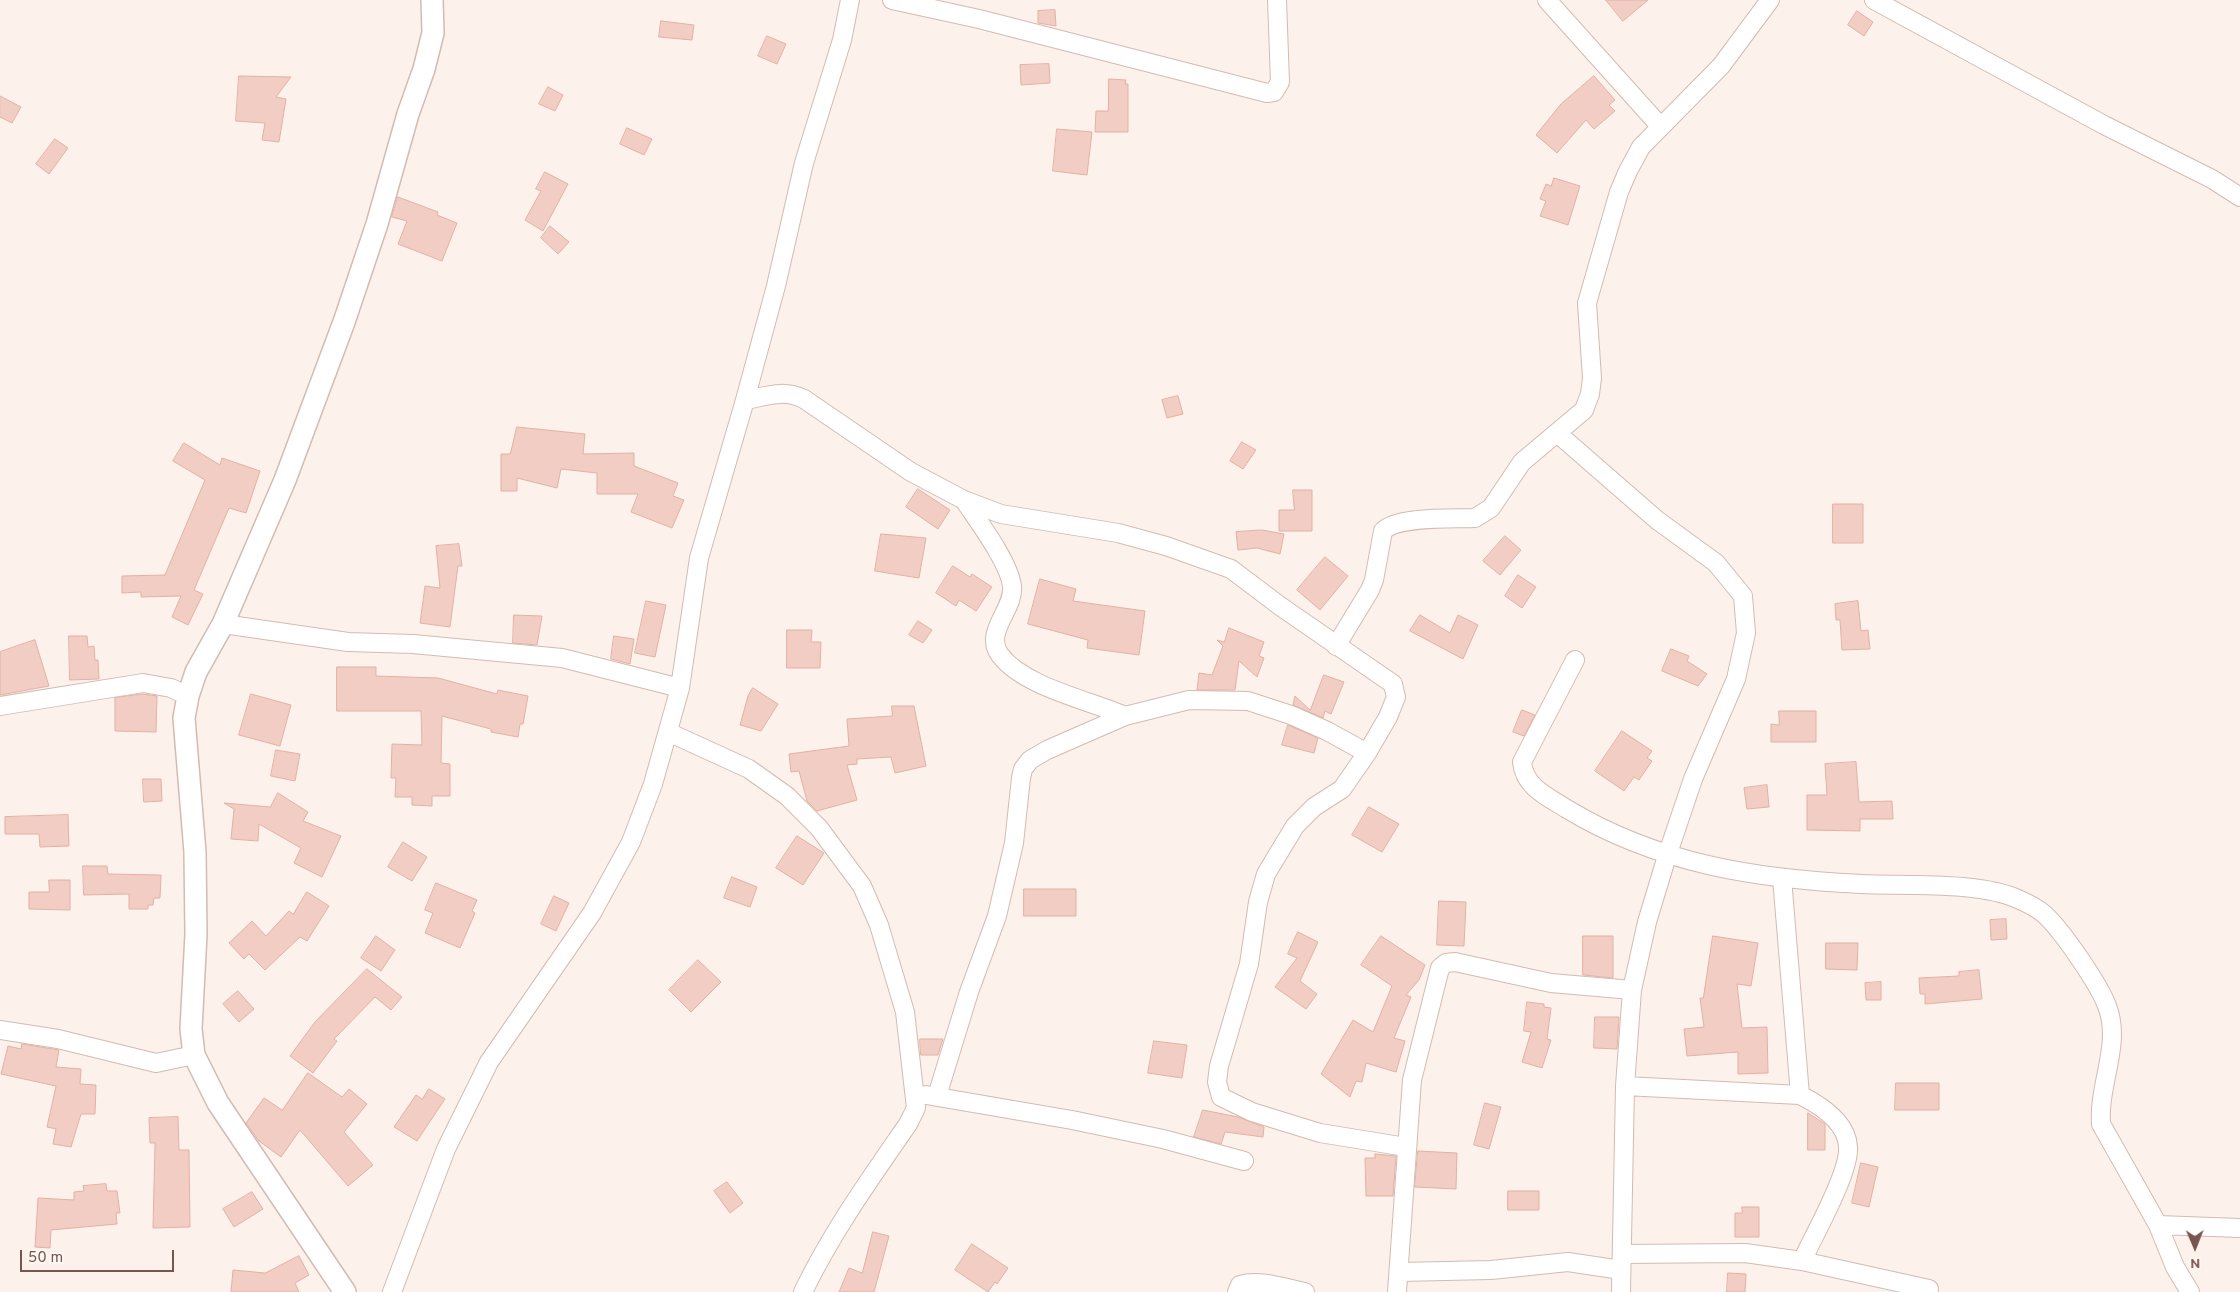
<!DOCTYPE html>
<html>
<head>
<meta charset="utf-8">
<style>
	body { margin:0 }
	#map { position:relative; width:2240px; height:1292px; overflow:hidden; background:#fcf2eb; font-family:Overpass,sans-serif }
	canvas { display:block }
	.north { position:absolute; left:2170px; top:1222px; width:50px; height:50px; -webkit-text-stroke:4px #fff7f1; paint-order:stroke; rotate:179deg; font-size:14px; font-weight:700; line-height:20px; text-align:center; color:#78554e }
	.north::after { content:''; display:block; margin:auto; width:18px; height:22px; background:#78554e; clip-path:polygon(50% 0,100% 100%,50% 72%,0 100%) }
	.scale { position:absolute; left:20px; top:1250px; width:154px; height:22px; box-sizing:border-box; border:2px solid #78554e; border-top:0; padding-left:6px; font-size:15px; line-height:18px; white-space:nowrap; color:#78554e; -webkit-text-stroke:4px #fff7f1; paint-order:stroke }
</style>
</head>
<body>
<div id="map">
<canvas width="2240" height="1292"></canvas>
<div class="north">N</div>
<div class="scale">50 m</div>
</div>
<script>
const ctx = document.querySelector('canvas').getContext('2d');
ctx.lineJoin = 'round';
function fill(path, color) { ctx.fillStyle = color; ctx.fill(path, 'evenodd'); }
function stroke(path, color, width, dash) { ctx.strokeStyle = color; ctx.lineWidth = width; ctx.lineCap = dash ? 'butt' : 'round'; ctx.setLineDash(dash || []); ctx.stroke(path); }
const building = new Path2D(`
	M1606,0H1648L1623,21Z
	M1055,10L1056,26L1038,23V11Z
	M1857,11L1873,22L1864,36L1848,25Z
	M661,21L694,25L692,40L659,37Z
	M767,36L786,44L777,64L758,56Z
	M1049,64L1050,83L1021,85L1020,65Z
	M239,76L291,77L276,97L286,99L279,142L262,140L265,123L236,121Z
	M1594,76L1615,100L1609,105L1615,111L1594,129L1586,120L1557,153L1536,135L1561,104Z
	M1109,79L1126,80L1125,84H1128V132H1095L1096,111H1108Z
	M548,87L563,95L555,111L539,104Z
	M0,96L21,107L12,123L0,117Z
	M627,128L652,139L644,155L620,144Z
	M1057,129L1092,132L1087,175L1053,171Z
	M55,139L68,148L49,174L36,164Z
	M545,172L568,184L543,231L525,220L541,191L536,189Z
	M1554,178L1580,186L1568,225L1540,216L1546,201L1540,199L1546,184L1551,186Z
	M398,197L438,212L437,215L457,223L442,261L398,244L407,221L392,217Z
	M550,226L569,242L558,254L541,238Z
	M1178,396L1183,414L1167,418L1162,400Z
	M517,427L585,434L583,454L634,453V466L678,483L673,496L684,500L672,528L631,512L638,494H597V473L561,469L557,488L517,478V491H501V454H510Z
	M1242,442L1256,450L1243,469L1230,461Z
	M184,443L220,465L222,458L260,471L246,513L229,508L194,590L203,594L188,625L172,617L181,596L141,597V592L122,593V576L165,575L205,480L173,461Z
	M918,489L950,510L938,529L906,507Z
	M1293,490H1312V531H1279V510H1294Z
	M1833,504H1863V543H1833Z
	M1262,530L1284,534L1280,554L1257,548L1238,550L1236,532Z
	M881,534L926,538L919,578L875,571Z
	M1505,536L1521,550L1500,575L1483,561Z
	M459,544L462,566H458L450,627L420,623L425,586L440,588L436,546Z
	M1325,557L1348,576L1320,610L1297,590Z
	M953,566L970,577L972,574L992,587L976,611L959,600L956,606L936,593Z
	M1518,575L1536,587L1522,608L1505,596Z
	M1040,579L1076,589L1073,601L1145,611L1139,655L1087,648L1088,640L1028,624Z
	M646,601L666,605L655,657L635,653Z
	M1858,601L1861,631L1868,630L1870,649L1842,650L1840,620H1836L1835,604Z
	M514,615L542,616L537,645L513,643Z
	M1420,615L1450,633L1458,615L1478,625L1463,659L1410,631Z
	M918,621L932,630L923,643L909,635Z
	M1229,628L1264,642L1259,656L1264,658L1257,677L1239,661L1235,690H1197L1199,673L1212,675L1223,646L1217,640L1224,642Z
	M787,630H812L811,642H821L820,668H787Z
	M69,636H87L88,647L94,646L95,660H98L99,679L70,680Z
	M614,636L634,639L630,664L611,659Z
	M35,640L49,686L0,695V652Z
	M1671,649L1689,656L1687,661L1707,674L1698,686L1662,671Z
	M337,667H376V676L438,678L497,694L498,690L528,696L523,724H520L518,737L491,732V729L442,716L441,763L450,764V796H432V806L412,805V797H395L396,778H391L392,744L422,745L421,711H337Z
	M1324,675L1344,682L1331,714L1325,711L1323,718L1293,705L1295,696L1310,710Z
	M753,688L778,704L761,731L740,725L748,696Z
	M143,694L157,696L156,732L115,731V698Z
	M251,694L291,705L280,746L239,735Z
	M892,706H914L926,766L895,773L891,757L857,759V764L847,765L857,800L817,811L807,801L799,771L791,772L789,754L849,746L847,719L892,716Z
	M1522,710L1535,715L1524,736L1513,732Z
	M1779,711H1816V742H1771V724L1779,725Z
	M1288,725L1318,738L1314,753L1282,745Z
	M1622,731L1652,751L1647,758L1652,761L1639,780L1634,777L1624,791L1595,771Z
	M276,750L300,754L295,781L271,776Z
	M1856,762L1859,802L1892,801L1893,819H1860V831L1807,830V795H1827L1825,764Z
	M143,779H161L162,801L144,802Z
	M1767,785L1769,807L1747,809L1744,788Z
	M278,793L308,812L303,821L341,836L322,877L294,863L301,848L259,824L258,841L231,839L234,809L224,803L270,807Z
	M1369,807L1399,824L1382,852L1352,835Z
	M68,815L69,846L40,847L39,834H5V817Z
	M797,836L824,853L803,885L776,868Z
	M403,842L427,857L412,881L388,867Z
	M83,866H107L108,874L161,875L160,898H154L153,905H148V909H129V894L84,895Z
	M732,877L757,887L750,907L724,898Z
	M49,880H70V910L29,909V892H49Z
	M436,883L477,900L472,911L475,913L460,948L425,933L433,913L425,910Z
	M1024,889H1076V916H1024Z
	M307,892L329,906L307,941L300,937L265,970L249,954L244,959L229,943L252,921L266,936L289,911L293,914Z
	M554,896L569,903L556,931L541,924Z
	M1439,901L1466,902L1464,946L1437,945Z
	M2006,919L2007,939L1991,940L1990,920Z
	M1298,932L1318,942L1300,981L1317,994L1306,1009L1275,987L1297,958L1288,954Z
	M376,936L395,950L381,971L361,958Z
	M1381,936L1425,965L1419,980L1406,995L1411,997L1394,1038L1405,1041L1396,1072L1366,1063L1362,1082L1356,1081L1350,1097L1321,1074L1353,1020L1373,1032L1392,986L1361,965Z
	M1583,936H1613V978L1583,975Z
	M1713,936L1758,943L1751,986L1737,984L1742,1028L1767,1027L1768,1073L1738,1074V1052L1687,1056L1684,1029L1704,1027L1700,998H1703Z
	M1826,943H1858L1857,970L1826,969Z
	M698,960L721,982L691,1012L669,990Z
	M367,969L402,997L391,1010L375,997L334,1039L337,1041L313,1073L290,1056L315,1022Z
	M1979,970L1982,999L1925,1004V994H1920L1919,978L1959,976V972Z
	M1881,982V1000H1866L1865,983Z
	M238,991L254,1009L239,1022L223,1004Z
	M1527,1002L1544,1004V1007L1551,1008L1547,1039L1551,1040L1542,1068L1522,1062L1531,1032L1524,1031Z
	M1595,1017H1619L1617,1049L1594,1048Z
	M920,1039H943L938,1055H921Z
	M1154,1041L1187,1045L1182,1078L1148,1073Z
	M22,1044L59,1050L56,1067L81,1069L80,1084L96,1085L95,1114H81L71,1147L53,1144L56,1129L47,1127L56,1086L1,1074L8,1046L21,1049Z
	M308,1073L342,1097L349,1089L367,1104L344,1132L373,1165L348,1186L300,1130L281,1157L259,1141L246,1123L264,1098L282,1110Z
	M1896,1083H1939V1110H1895Z
	M429,1089L445,1099L417,1141L394,1127L416,1095L422,1099Z
	M1485,1103L1501,1107L1489,1149L1474,1145Z
	M1203,1110L1238,1117L1264,1127L1263,1137L1225,1132L1221,1144L1194,1137Z
	M1808,1113L1825,1124V1150H1808Z
	M178,1117L179,1150H189L190,1227L153,1228L155,1143H150L149,1118Z
	M1418,1151L1457,1153L1456,1189L1415,1187Z
	M1375,1154L1396,1156L1393,1196H1366L1365,1158H1375Z
	M1861,1163L1878,1167L1869,1207L1852,1203Z
	M727,1182L743,1203L730,1213L714,1191Z
	M106,1184L107,1191H117L120,1213H116L117,1224L51,1230L50,1248L35,1247L38,1198L74,1200V1192L84,1191L83,1186Z
	M1508,1191H1539V1210H1508Z
	M252,1192L263,1209L234,1227L223,1209Z
	M1742,1207H1759V1237H1735V1213H1742Z
	M873,1232L889,1236L874,1292H839L849,1268L862,1273Z
	M972,1244L1008,1268L997,1284L995,1282L988,1292L955,1270Z
	M299,1256L309,1275L295,1283L299,1292H231L233,1270L265,1273Z
	M1728,1273L1746,1274L1745,1292H1727Z`);
const minor = new Path2D(`
	M892,0L979,19L1267,93L1274,92L1280,82L1277,0
	M1547,0L1660,126
	M1874,0L2104,125L2212,179L2240,197
	M745,400C768,396 783,389 804,399L911,472L964,500L1001,514L1118,533L1166,546L1231,569L1280,606L1393,684L1396,697L1388,717L1367,753L1342,789L1314,807L1295,826L1266,874L1258,902L1249,964L1219,1066L1217,1082L1221,1097L1252,1112L1320,1133L1406,1147
	M1557,433L1657,520L1716,563L1743,596L1746,633L1736,679L1693,779L1667,856L1647,922L1632,990L1625,1086L1621,1292
	M964,500C978,521 1009,562 1012,586C1015,609 983,632 1000,655C1024,687 1089,700 1125,716
	M223,624L348,642L413,644L562,658L680,688
	M1336,646L1370,590L1374,580L1383,531C1397,516 1453,519 1475,518L1491,508L1522,462L1584,410L1590,394L1592,378L1587,303L1619,192L1628,171L1641,147L1721,66L1770,0
	M1575,660L1522,762C1524,787 1548,797 1567,809C1658,864 1757,879 1861,884C1905,886 1982,881 2020,900C2027,903 2037,908 2044,914C2061,929 2099,984 2107,1006C2122,1044 2098,1084 2101,1124L2158,1225L2175,1267L2190,1292
	M0,706L143,683L171,688L188,696
	M668,732L749,769L787,796L819,828L862,886L879,925L905,1012L916,1108L908,1124C870,1179 832,1232 803,1292
	M1782,878L1800,1095
	M0,1030L58,1039L156,1063L194,1055
	M1625,1086L1800,1095C1820,1105 1847,1122 1848,1147C1850,1172 1814,1235 1802,1261
	M926,1095L1072,1120L1163,1139L1244,1161
	M937,1096L969,992L997,916L1014,843L1021,778L1023,769L1030,760L1047,750L1125,716L1189,700L1248,701L1291,715L1327,731L1367,753
	M2158,1225L2240,1228
	M1622,1254L1745,1253L1802,1261L1929,1289
	M1399,1272L1491,1270L1568,1262L1621,1270
	M392,1292L446,1149L489,1062L592,913L631,842L653,784L680,688L699,558L745,400L776,286L804,163L842,40L850,0
	M1237,1292L1240,1285C1260,1279 1285,1288 1305,1292
	M1397,1292L1412,1080L1440,968L1446,963L1455,962L1551,983L1632,990`);
const tertiary = new Path2D(`
	M345,1292L218,1103L194,1055L191,1029L196,934L195,852L184,718L188,696L196,672L223,624L285,480L344,322L377,224L408,114L424,69L433,33L432,0`);
fill(building, '#f1cdc3');
stroke(building, '#e4b0a3', 1);
stroke(minor, '#d2bbb2', 20);
stroke(tertiary, '#d2bbb2', 24);
stroke(minor, '#fff', 18);
stroke(tertiary, '#fff', 21);
</script>
</body>
</html>
